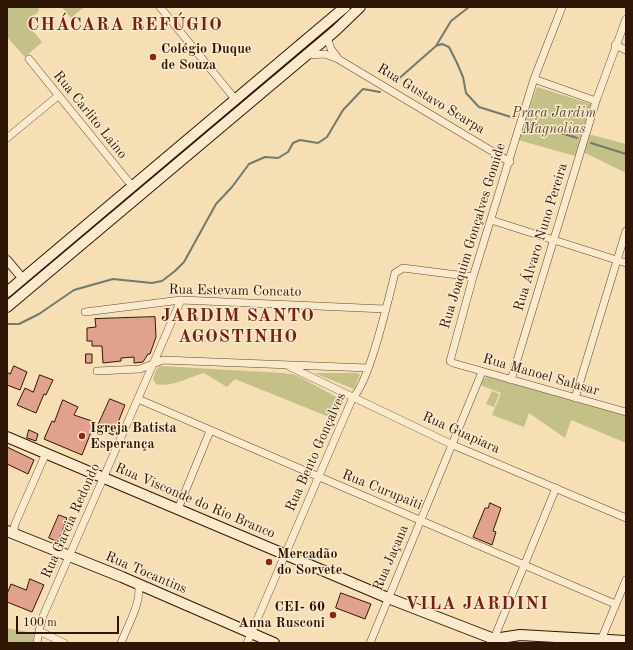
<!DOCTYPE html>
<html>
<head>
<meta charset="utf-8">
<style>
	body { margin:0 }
	#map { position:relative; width:633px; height:650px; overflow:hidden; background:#f6dfb4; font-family:"Old Standard TT",serif }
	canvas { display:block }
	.frame { position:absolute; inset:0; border:8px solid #301607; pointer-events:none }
	.scale { position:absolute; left:16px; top:616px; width:103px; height:18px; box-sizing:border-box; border:2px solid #301607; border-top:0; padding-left:5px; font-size:12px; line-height:14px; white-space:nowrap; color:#301607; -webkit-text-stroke:3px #f9eace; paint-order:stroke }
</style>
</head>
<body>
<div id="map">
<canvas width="633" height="650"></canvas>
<div class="frame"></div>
<div class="scale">100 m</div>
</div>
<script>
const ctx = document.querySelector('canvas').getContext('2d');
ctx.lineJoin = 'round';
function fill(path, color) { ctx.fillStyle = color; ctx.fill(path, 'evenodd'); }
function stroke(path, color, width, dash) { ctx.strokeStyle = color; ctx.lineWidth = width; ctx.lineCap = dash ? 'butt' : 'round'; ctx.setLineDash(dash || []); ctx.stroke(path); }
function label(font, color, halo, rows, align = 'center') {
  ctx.font = font + ' "Old Standard TT",serif'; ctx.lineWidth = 3; ctx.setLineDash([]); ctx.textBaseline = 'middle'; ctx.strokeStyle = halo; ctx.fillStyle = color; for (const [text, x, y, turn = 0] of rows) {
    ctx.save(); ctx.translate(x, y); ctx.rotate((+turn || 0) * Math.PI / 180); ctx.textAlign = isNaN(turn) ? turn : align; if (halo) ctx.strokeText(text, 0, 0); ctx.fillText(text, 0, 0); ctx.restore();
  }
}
const green = new Path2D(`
	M7,7H38L39,11L28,21V25L42,42L25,57L7,37Z
	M62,7H84L71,18Z
	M537,87L591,104L575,156L518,140Z
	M588,134L626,144V173L583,152Z
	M160,366L283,373L296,375L340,399L342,403L334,419L235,379L227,387L204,373C189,377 171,388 156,384L153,379L156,370Z
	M314,373H358L360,375L354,389Z
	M488,377L626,414V443L571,420L565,438L529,413L524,427L492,415L501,393L480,385L484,378Z
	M492,391L499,394L494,407L486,404Z
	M7,628L34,633L33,643L7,642Z`);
const stream = new Path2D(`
	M436,46L442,44L449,47L457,63L463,77L466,93L479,107L514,118
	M395,82L436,46L451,21L469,7
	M526,122L577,138
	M591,143L626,154
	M7,324H19L39,314L74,290L113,279L152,283L162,281L175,271L184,262L216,204L232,187L249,164L265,157L278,158L288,152L293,143L300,140L318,143L327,137L343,110L363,89L380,92`);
const building = new Path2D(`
	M155,317L156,337L150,354H148L143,362L134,363V357L121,358V361L103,363L102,346H92V341H87V328L96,327L95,319Z
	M86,354H92V363H86Z
	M14,366L27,372L20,390L7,385V372L10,374Z
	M40,375L53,380L46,395L44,394L36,413L17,405L25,388L33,392Z
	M110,399L125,405L113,435L97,428Z
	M63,400L78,407L74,415L95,422L82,455L44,439L52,421L54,422Z
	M29,430L38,434L36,441L27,438Z
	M7,447L34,460L28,474L7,464Z
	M490,503L501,508L493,531L496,532L492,545L473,537L485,508H488Z
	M59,515L67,518L58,542L49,538Z
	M30,579L44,585L32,612L7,602V594L11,584L26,590Z
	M341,593L371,604L365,619L336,608Z`);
const minor = new Path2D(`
	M160,7L235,99
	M562,7L534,79L473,277L450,361L453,363L626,412
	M327,37L331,49L337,57
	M615,45L626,50
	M308,55L325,54L338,59L510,162
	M29,59L132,186
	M534,79L596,101L626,19
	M7,138L58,96
	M491,220L626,263
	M85,312L181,300L385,309
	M288,366L453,445L626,518
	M97,371L140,369L163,360L368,368
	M511,380L596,101
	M575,398L626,231
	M138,399L615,604
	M178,509L210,431
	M16,534L14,528L15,524L46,453
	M39,631L64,643
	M601,640L626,580
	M493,641L556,488
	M37,643L39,631L43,616L181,300
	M121,643C127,627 143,600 138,584
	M247,643L353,397C369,384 389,297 395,273L403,268L473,277
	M370,643L482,372`);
const tertiary = new Path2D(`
	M7,260L23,279`);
const secondary = new Path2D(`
	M7,292L345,7
	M7,307L335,31L360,7
	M7,437L388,598L494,639L520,635L626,641
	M7,531L122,577L274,643`);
const markers = [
	[153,57,4,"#8f2418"],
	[82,436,4,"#8f2418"],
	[269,562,4,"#8f2418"],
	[333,615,4,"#8f2418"]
];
const poiNames = [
	["Colégio Duque",161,49],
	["de Souza",161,65],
	["Igreja Batista",90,428],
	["Esperança",90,444],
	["Mercadão",277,554],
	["do Sorvete",277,570],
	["CEI- 60",325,607,"right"],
	["Anna Rusconi",325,623,"right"]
];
const streetNames = [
	["Rua Gustavo Scarpa",431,99,31],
	["Rua Carlito Laino",90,115,51],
	["Rua Joaquim Gonçalves Gomide",473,236,-73],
	["Rua Álvaro Nuno Pereira",541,237,-73],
	["Rua Estevam Concato",235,291,1],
	["Rua Manoel Salasar",541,375,16],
	["Rua Guapiara",461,433,24],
	["Rua Bento Gonçalves",316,452,-66],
	["Rua Curupaiti",382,490,22],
	["Rua Visconde do Rio Branco",195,501,23],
	["Rua Garcia Redondo",71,521,-66],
	["Rua Jaçana",391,558,-67],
	["Rua Tocantins",146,573,23]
];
const parkNames = [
	["Praça Jardim",554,113],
	["Magnolias",554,129]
];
const districtNames = [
	["CHÁCARA REFÚGIO",125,25],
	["JARDIM SANTO",238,316],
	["AGOSTINHO",238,337],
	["VILA JARDINI",477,604]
];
fill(green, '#c3c088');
stroke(stream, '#717a6c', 2);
fill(building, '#e1a28d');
stroke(building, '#301607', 1);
stroke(minor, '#624832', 8);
stroke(tertiary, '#624832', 10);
stroke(secondary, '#301607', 12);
stroke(minor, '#f9eace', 7);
stroke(tertiary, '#f9eace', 8);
stroke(secondary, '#f9eace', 10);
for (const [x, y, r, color] of markers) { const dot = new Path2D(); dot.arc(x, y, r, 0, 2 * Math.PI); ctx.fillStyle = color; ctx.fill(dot); stroke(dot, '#f9eace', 1.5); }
label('bold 14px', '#301607', '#f9eace', poiNames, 'left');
label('14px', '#301607', '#f9eace', streetNames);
label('italic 14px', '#5c492e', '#f9eace', parkNames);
ctx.letterSpacing = '1px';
label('bold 18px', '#7a1f14', '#f9eace', districtNames);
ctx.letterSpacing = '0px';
</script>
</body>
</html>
